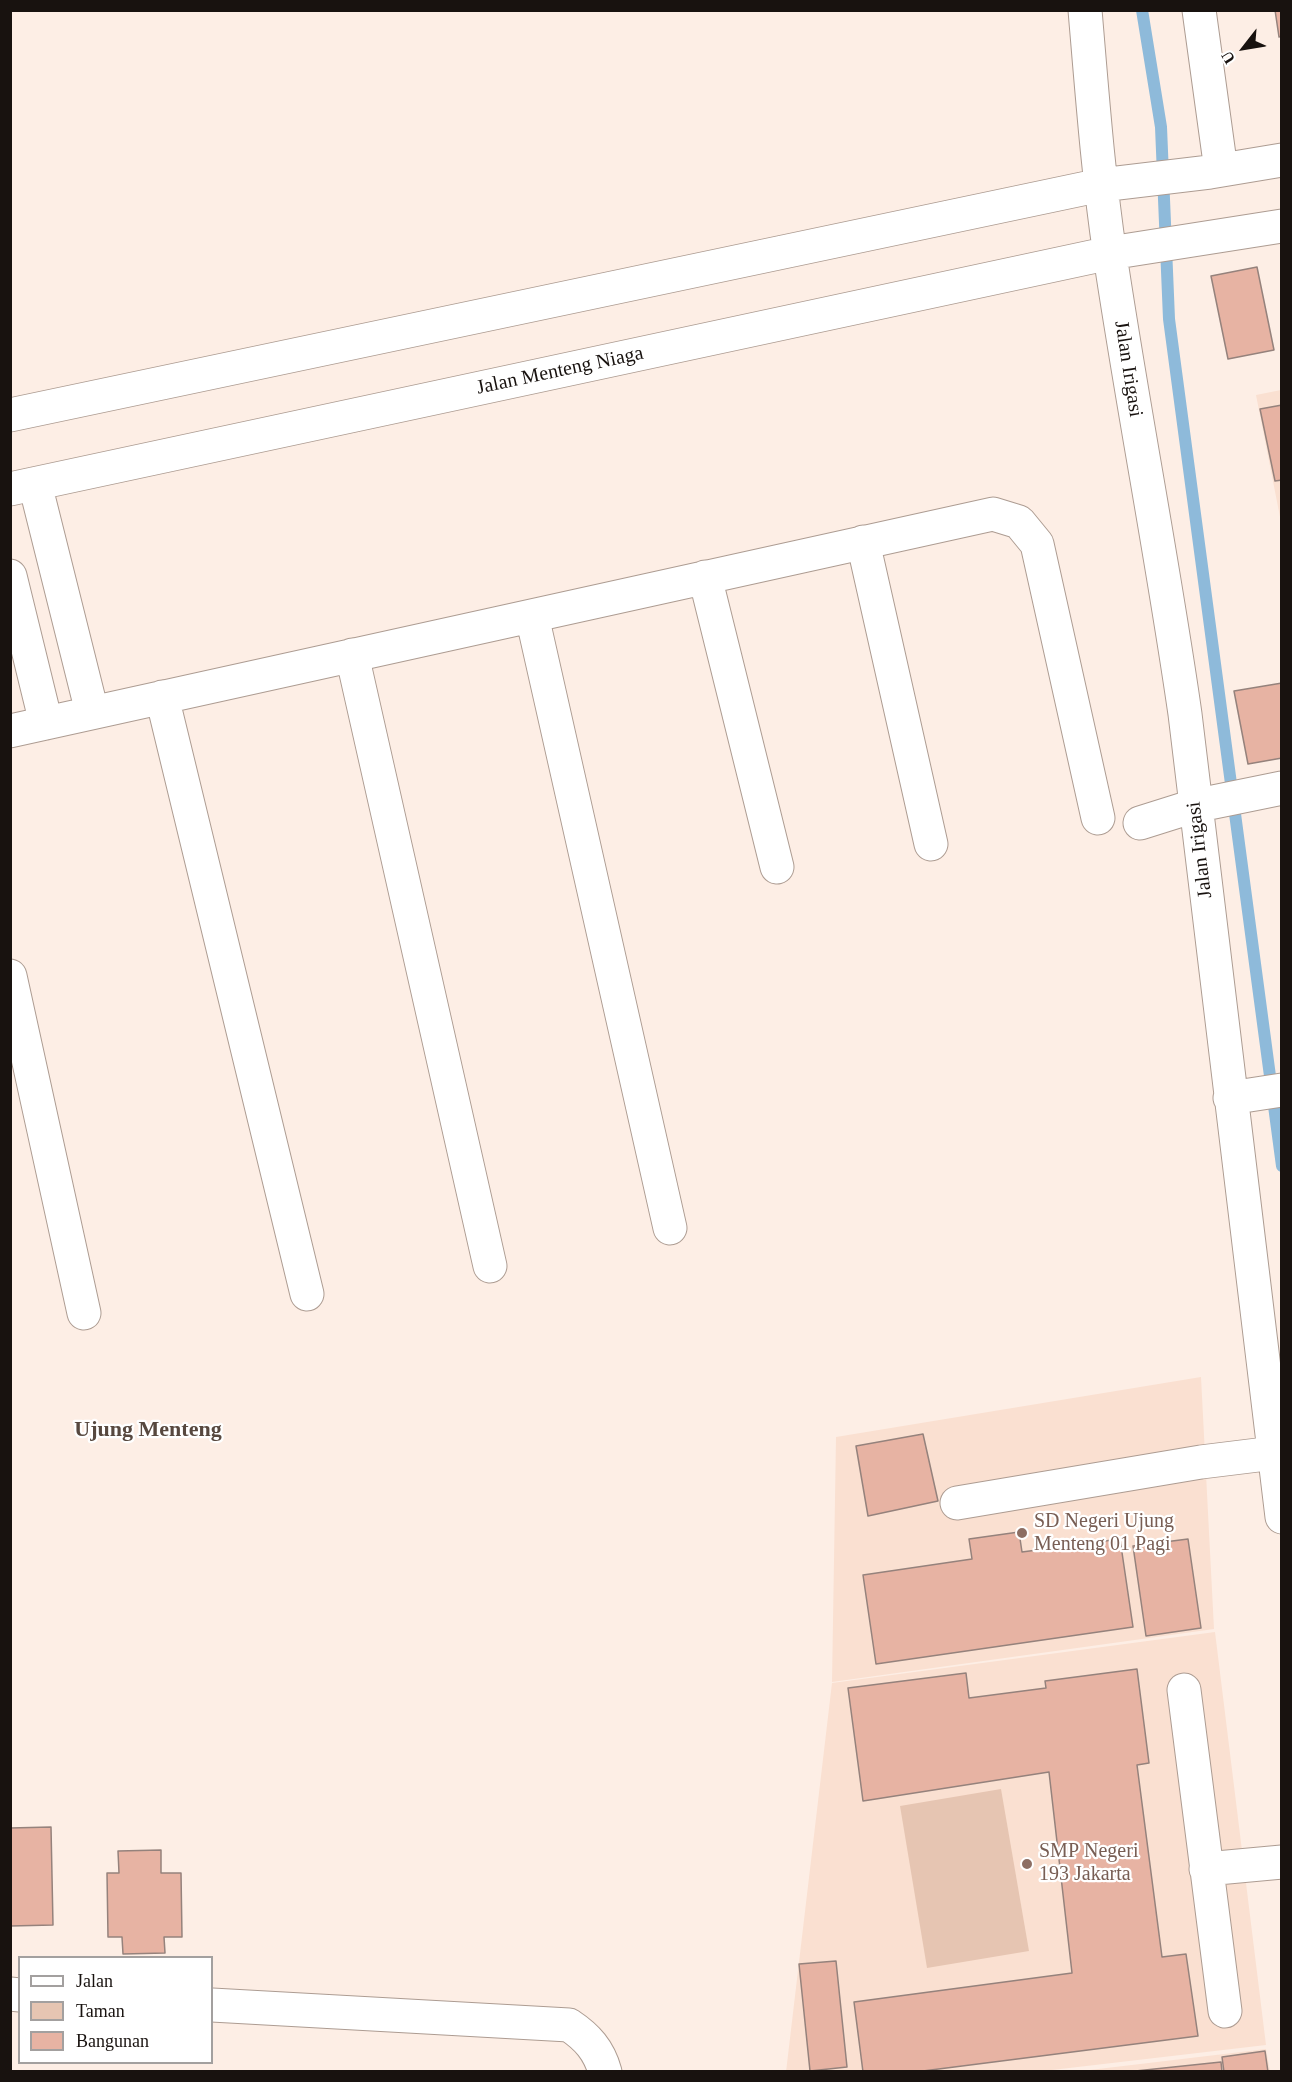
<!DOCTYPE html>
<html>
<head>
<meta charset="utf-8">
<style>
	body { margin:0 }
	#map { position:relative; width:1292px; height:2082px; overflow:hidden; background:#fdeee5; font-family:"Times New Roman",serif }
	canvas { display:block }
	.frame { position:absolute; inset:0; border:12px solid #18120f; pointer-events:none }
	.legend { position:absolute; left:18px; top:1956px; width:195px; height:108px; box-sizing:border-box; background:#fff; border:2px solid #a3a09f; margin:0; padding:8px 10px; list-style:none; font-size:18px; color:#18120f }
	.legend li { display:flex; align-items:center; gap:12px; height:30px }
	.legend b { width:30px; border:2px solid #a3a09f }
	.north { position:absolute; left:1214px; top:18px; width:60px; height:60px; -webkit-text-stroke:4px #fff; paint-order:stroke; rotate:239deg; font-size:16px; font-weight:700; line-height:24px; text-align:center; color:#18120f }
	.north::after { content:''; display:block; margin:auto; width:21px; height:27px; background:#18120f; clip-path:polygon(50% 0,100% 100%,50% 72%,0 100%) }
</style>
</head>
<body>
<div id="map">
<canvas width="1292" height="2082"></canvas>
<div class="frame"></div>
<ul class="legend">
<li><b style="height:8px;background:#fff"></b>Jalan</li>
<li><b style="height:16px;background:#e6c5b2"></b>Taman</li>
<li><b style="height:16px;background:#e7b3a3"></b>Bangunan</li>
</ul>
<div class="north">U</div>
</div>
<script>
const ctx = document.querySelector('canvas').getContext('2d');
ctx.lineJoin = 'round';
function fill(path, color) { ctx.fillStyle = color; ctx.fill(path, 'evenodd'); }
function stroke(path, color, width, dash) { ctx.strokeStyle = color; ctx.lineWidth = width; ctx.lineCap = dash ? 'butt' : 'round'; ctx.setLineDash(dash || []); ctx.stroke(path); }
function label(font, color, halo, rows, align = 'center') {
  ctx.font = font + ' "Times New Roman",serif'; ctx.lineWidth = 4.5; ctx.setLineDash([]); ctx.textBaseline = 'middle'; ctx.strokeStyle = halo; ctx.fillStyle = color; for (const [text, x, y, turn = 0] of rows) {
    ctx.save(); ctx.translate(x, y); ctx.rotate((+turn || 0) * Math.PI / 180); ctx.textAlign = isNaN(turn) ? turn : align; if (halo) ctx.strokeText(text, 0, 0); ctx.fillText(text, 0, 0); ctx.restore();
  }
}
const built = new Path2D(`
	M1281,390V522L1256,395Z
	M1201,1377L1214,1629L832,1682L836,1437Z
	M1215,1632L1266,2045L1035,2072H786L832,1683Z
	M1266,2049L1270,2071L1073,2072Z`);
const green = new Path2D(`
	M1001,1789L1029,1951L927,1968L900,1806Z`);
const stream = new Path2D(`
	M1142,10L1161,127L1169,319L1282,1166`);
const building = new Path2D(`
	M1275,10H1282V36L1279,37Z
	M1257,267L1274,350L1228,359L1211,276Z
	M1282,405V480L1275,481L1260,409Z
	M1282,683V758L1248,764L1234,691Z
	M923,1434L938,1501L868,1516L856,1446Z
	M1019,1532L1022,1552L1120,1539L1133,1627L876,1664L863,1575L972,1559L969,1539Z
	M1188,1539L1201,1628L1146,1636L1133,1546Z
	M1137,1669L1149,1763L1137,1765L1162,1957L1186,1954L1198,2036L915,2072H863L854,2002L1072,1973L1049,1772L863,1801L848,1688L966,1673L969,1698L1046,1688L1045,1681Z
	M51,1827L53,1925L10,1926V1828Z
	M161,1850V1873H181L182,1937H164L165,1953L123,1954L122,1937H108L107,1873H119L118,1851Z
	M836,1961L847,2067L810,2071L799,1964Z
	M1265,2051L1268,2072H1224L1222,2057Z
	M1221,2062L1222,2072H1126Z`);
const minor = new Path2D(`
	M1085,10C1092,92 1098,174 1110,255C1133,409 1163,561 1185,714L1282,1517
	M1199,10L1221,170
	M10,415L1101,185L1210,172L1282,160
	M35,484L92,712
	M10,489L1110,253L1282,226
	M863,542L931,844
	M10,576L46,723
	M705,577L777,867
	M532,616L670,1228
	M352,655L490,1266
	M162,697L307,1294
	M10,731L993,514L1019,522L1037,544L1098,818
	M1140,823L1194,806L1282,788
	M10,976L84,1313
	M1230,1098L1282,1090
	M957,1503L1201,1462L1274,1453
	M1184,1690L1225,2011
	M1206,1869L1282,1862
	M10,1994L20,1995
	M212,2005L569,2025C587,2037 599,2050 605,2072`);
const markers = [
	[1022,1533,6,"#8d6e63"],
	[1027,1864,6,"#8d6e63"]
];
const streetNames = [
	["Jalan Irigasi",1128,369,81],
	["Jalan Menteng Niaga",560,371,-12],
	["Jalan Irigasi",1200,850,-97]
];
const educationNames = [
	["SD Negeri Ujung",1034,1522],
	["Menteng 01 Pagi",1034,1545],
	["SMP Negeri",1039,1852],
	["193 Jakarta",1039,1875]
];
const quarterNames = [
	["Ujung Menteng",148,1430]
];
fill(built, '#fae0d1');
fill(green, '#e6c5b2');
stroke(stream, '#8ebada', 12);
fill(building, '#e7b3a3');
stroke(building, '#95827c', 1.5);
stroke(minor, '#ad9c92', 35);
stroke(minor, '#fff', 33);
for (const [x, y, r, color] of markers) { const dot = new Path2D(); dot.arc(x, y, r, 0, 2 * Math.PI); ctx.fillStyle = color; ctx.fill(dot); stroke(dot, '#fff', 2); }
label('20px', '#18120f', '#fff', streetNames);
label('20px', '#785e54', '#fff', educationNames, 'left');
label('bold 22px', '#57483f', '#fff', quarterNames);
</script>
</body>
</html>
